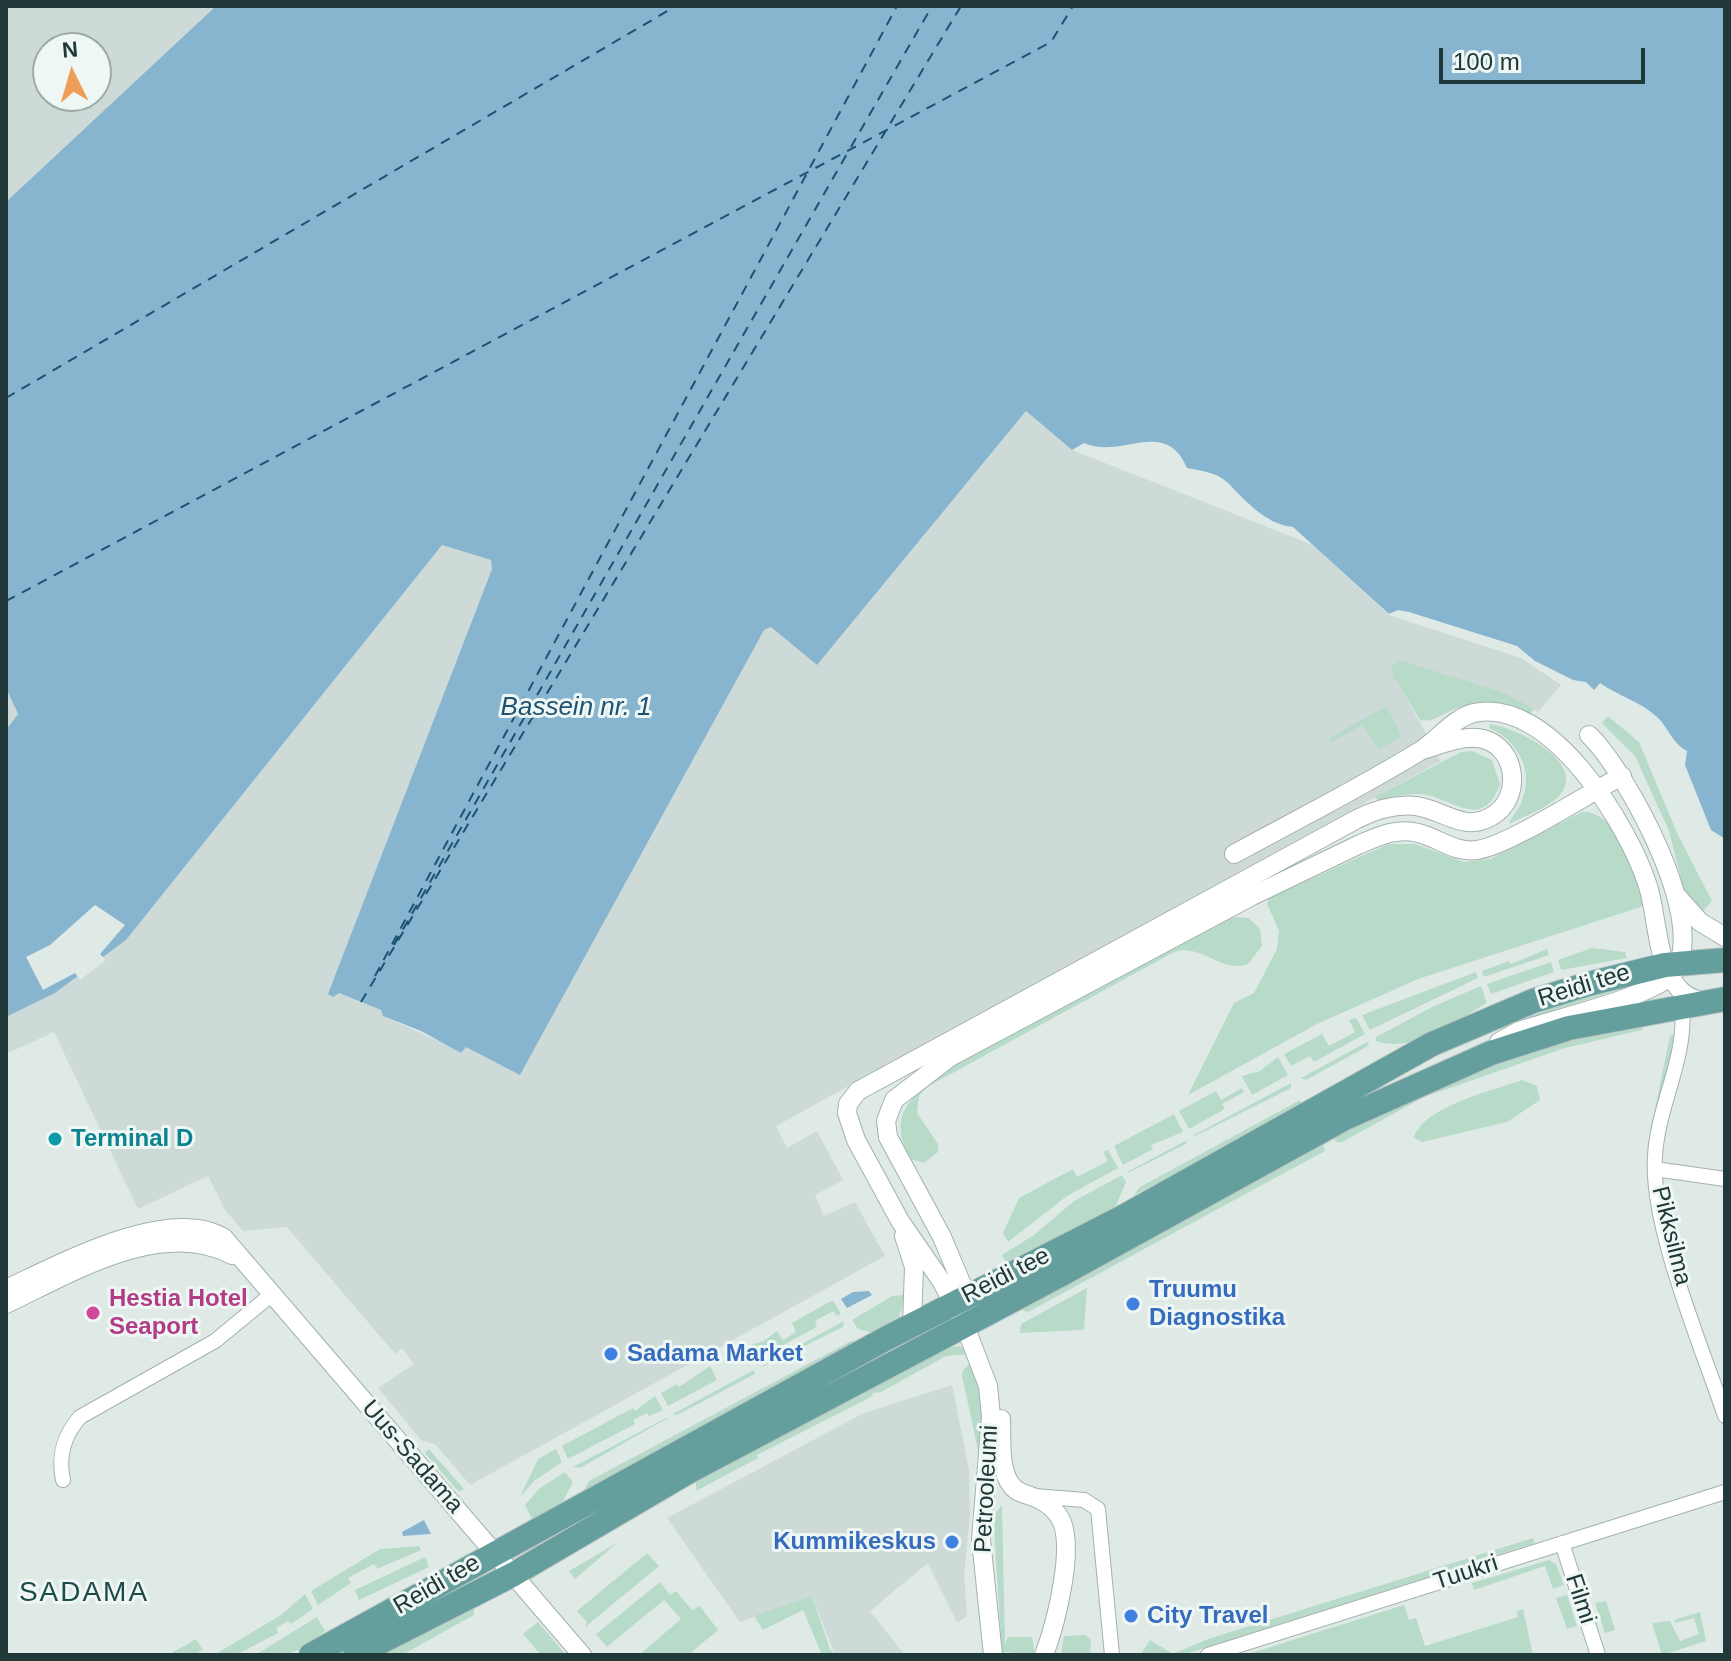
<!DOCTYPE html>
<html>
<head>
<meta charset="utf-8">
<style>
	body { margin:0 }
	#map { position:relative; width:1731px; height:1661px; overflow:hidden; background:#dfeae7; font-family:Helvetica,sans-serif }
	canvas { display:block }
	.frame { position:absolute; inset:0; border:8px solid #203938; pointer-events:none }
	.north { position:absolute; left:32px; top:32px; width:80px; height:80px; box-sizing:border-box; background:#eff7f5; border:2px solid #9caba9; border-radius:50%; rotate:355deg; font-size:22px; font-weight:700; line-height:32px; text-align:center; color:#203938 }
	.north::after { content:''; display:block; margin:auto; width:28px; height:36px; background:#ef9e58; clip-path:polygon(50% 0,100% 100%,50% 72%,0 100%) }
	.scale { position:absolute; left:1439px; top:48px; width:206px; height:36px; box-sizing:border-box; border:4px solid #203938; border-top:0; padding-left:10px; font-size:24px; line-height:28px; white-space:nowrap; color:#203938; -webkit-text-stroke:6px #eff7f5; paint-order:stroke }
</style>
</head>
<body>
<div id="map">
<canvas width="1731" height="1661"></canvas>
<div class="frame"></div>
<div class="north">N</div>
<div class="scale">100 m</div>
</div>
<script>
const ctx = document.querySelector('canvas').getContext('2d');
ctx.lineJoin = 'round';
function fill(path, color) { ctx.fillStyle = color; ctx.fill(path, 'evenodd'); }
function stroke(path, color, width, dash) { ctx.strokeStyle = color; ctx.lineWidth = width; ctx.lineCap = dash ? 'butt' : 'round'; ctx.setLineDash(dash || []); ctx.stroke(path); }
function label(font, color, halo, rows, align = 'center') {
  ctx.font = font + ' Helvetica,sans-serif'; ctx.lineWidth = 6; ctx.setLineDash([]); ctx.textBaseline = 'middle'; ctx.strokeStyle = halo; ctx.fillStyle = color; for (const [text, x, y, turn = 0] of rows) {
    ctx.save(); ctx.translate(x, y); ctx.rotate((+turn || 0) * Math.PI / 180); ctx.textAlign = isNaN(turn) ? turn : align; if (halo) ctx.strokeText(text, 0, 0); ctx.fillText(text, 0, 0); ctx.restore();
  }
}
const built = new Path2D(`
	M6,6H216L6,203ZM48,48H96V96H48Z
	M1026,411L1072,450L1313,545L1389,615L1521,658L1561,685L1538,712L1505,693L1392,672L1441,761L776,1126L787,1148L817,1131L843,1180L815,1195L824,1216L855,1202L885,1256L470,1485L435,1444L422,1441L378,1388L414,1364L402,1348L395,1354L287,1227L243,1231L226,1211L208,1176L138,1209L54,1032L6,1054V1017L55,993L126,940L442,545L491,560L492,569L329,994L339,993L381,1010L383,1016L462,1052L466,1046L471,1047L520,1075L764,629L771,627L817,665Z
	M6,688L18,714L6,730Z
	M952,1385L969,1470L970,1514L964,1575L967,1616L957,1623L928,1563L870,1611L905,1655H835L812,1596L740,1622L667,1518L864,1413Z`);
const green = new Path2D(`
	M1399,660L1505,693L1534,709L1530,714C1501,699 1474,699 1444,714C1435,718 1432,722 1420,720L1393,676L1392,666Z
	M1387,706L1402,737L1379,749L1362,725L1330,743L1329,738Z
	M1608,716L1639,742L1678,835L1712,901L1701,913L1685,894L1669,831L1635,756L1602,723Z
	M1490,724C1514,727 1584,760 1562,792C1552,807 1524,816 1509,824C1510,818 1518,811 1521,803C1535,772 1519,741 1489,728Z
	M1472,751L1492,760L1500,784C1484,830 1455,801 1427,795C1410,792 1394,796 1378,801L1375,797L1461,752Z
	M1582,812C1619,809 1635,877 1644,906L1418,979L1317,1024L1188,1095L1234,1003L1254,993L1277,949L1279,931L1267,904L1269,898L1388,844H1415L1464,862L1490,859Z
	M1231,917L1249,918L1260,929L1262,946L1248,964C1221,974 1202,943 1174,952L927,1087L919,1096L917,1113L938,1144V1152L924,1163L910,1159C886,1113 912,1097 947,1069Z
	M1592,948L1625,952L1627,958L1561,970L1558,960Z
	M1547,949L1549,955L1484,977L1482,971L1509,961L1511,964Z
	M1551,962L1554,972L1491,994L1487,984Z
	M1476,972L1478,978L1370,1030L1362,1015Z
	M1633,985L1488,1032L1536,1009Z
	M1481,986L1487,1003C1454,1022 1411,1054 1376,1041V1037L1434,1006Z
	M1356,1018L1365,1034L1314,1062L1310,1056L1291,1066L1284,1054L1322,1034L1329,1046L1355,1032L1349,1020Z
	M1644,1026L1642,1030L1565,1048L1424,1097L1342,1142H1336L1332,1136L1474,1071L1578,1037Z
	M1676,1033L1649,1148H1647L1670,1036Z
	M1369,1041L1368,1046L1306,1080L1301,1078Z
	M1278,1057L1288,1075L1252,1095L1242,1076L1260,1071Z
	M1522,1080L1537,1086L1540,1100L1507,1122L1422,1142L1414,1138C1422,1107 1494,1090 1522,1080Z
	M1291,1083V1088L1193,1137L1194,1135Z
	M1242,1088L1244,1092L1222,1104L1225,1109L1189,1129L1179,1111L1216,1091L1221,1100Z
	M1300,1100L1303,1106L1133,1196L1140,1187Z
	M1174,1114L1183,1132L1151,1145L1153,1149L1123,1165L1114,1146Z
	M1187,1140L1186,1144L1128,1173L1129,1171Z
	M1322,1141L1325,1151L1028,1312L1018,1309Z
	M1108,1150L1118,1168L1067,1196L1008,1242L1003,1233L1019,1198L1073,1169L1077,1177L1108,1161L1103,1152Z
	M1122,1175L1126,1182L1115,1208L1007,1264L1002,1255L1034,1235L1074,1201Z
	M1087,1288L1084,1330L1020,1333L1021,1324Z
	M906,1295L898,1319L874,1333L858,1329L852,1320L892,1296Z
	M833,1300L841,1314L837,1316L833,1311L815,1321L817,1327L757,1359L750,1345L764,1341L777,1331L783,1340L796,1332L792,1323Z
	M844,1321L843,1327L762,1367V1366Z
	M851,1341L856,1342L582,1494L589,1481Z
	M960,1346L970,1354L946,1356L881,1392L872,1393L873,1396L757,1455L758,1458L696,1491V1480L948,1348Z
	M971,1363L986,1404L981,1450H978L962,1376L963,1370Z
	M710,1366L717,1380L668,1406L661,1393L677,1384L679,1387Z
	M754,1370L755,1374L677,1415L673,1414Z
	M655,1396L663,1410L649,1416L647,1413L633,1420L635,1424L568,1459L562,1446L633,1408L635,1411Z
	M668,1418L580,1468L573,1467L666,1418Z
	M429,1449L464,1489L459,1492L425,1453Z
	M556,1449L562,1462L534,1481L520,1497L538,1459Z
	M565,1472L573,1482L561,1505L533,1521L525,1505L540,1488Z
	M1002,1505L1005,1643L1008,1637H1032L1035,1655L1006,1652L1002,1655L994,1528L996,1513Z
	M1533,1538L1535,1543L1182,1655H1140L1150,1640L1173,1654L1208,1639Z
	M617,1543L575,1579L569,1571Z
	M419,1546L421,1550L377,1569L374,1564L348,1578L351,1583L318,1605L311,1591L380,1549Z
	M647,1553L659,1566L585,1627L587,1622L577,1611Z
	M425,1557L429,1567L359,1600L355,1590Z
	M1549,1560L1556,1564L1564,1585L1553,1589L1545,1566L1474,1590L1472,1583Z
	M660,1582L670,1595L676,1591L692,1610L700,1606L718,1630L688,1655H639L681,1619L664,1600L607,1647L596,1634Z
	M305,1594L313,1609L291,1624L288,1621L276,1628L278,1633L236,1655H214L281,1615Z
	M1567,1595L1577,1626L1567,1629L1556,1598Z
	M812,1596L830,1649L835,1655H822L803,1610L763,1630L754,1616Z
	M1606,1601L1615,1630L1605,1633L1595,1603Z
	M1404,1605L1409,1620L1416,1618L1425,1646L1518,1617L1517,1611L1523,1609L1533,1655H1245Z
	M474,1607V1615L402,1655H383Z
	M1700,1612L1706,1641L1662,1655L1652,1623L1670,1621L1680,1641L1699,1634L1694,1618L1675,1623L1674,1620Z
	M317,1617L325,1631C293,1655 295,1655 255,1655Z
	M538,1622L566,1655H541L523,1634Z
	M1086,1635L1091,1640L1090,1655H1061L1064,1636Z
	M196,1639L203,1650L193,1655H168Z`);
const water = new Path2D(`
	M216,6H1725V839L1711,830L1685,765L1687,751C1671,742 1669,728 1657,717C1640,701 1618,696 1600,683L1594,690L1586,682L1573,680L1535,661L1517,646L1409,612L1398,610L1389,614L1293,527C1265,524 1246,501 1227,482C1216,472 1201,471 1187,468C1165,416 1122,460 1084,443L1072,450L1026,411L817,665L771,627L764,630L520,1075L466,1047L461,1053L421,1031L383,1016L381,1010L339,993L333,997L328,994L492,569L491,560L442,545L126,940L55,993L6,1017V730L18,714L6,688V202Z
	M869,1291L872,1295L847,1308L841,1299L853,1292Z
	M424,1520L431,1534L403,1536L402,1532Z`);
const pier = new Path2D(`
	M95,905L125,925L100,954L106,960L80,980L75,973L43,990L26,957L50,945Z`);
const ferry = new Path2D(`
	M851,147L932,6
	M6,398L676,6
	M6,601L1051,42L1073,6
	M394,945L848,152
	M375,976L897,6
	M361,1002L961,6`);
const minor = new Path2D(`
	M1682,1006C1687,1059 1658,1104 1655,1156C1650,1226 1702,1347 1725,1416
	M1655,1169L1725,1179
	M63,1480C58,1457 64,1435 80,1417L215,1341L271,1295
	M1035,1496L1084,1500L1098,1509L1112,1655
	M1562,1543L1598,1655
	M1208,1655L1725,1492`);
const tertiary = new Path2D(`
	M1234,854C1296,820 1360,788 1420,751C1438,740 1453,718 1474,713C1550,696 1629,826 1648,886C1657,916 1656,952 1672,979C1680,993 1690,999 1705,1002
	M1676,895L1700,922L1725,937
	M1499,1042L1519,1031C1552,1020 1647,997 1669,977C1717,935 1626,770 1589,735
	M904,1236L914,1267L912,1325
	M6,1289C58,1265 169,1204 224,1238L582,1655
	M6,1304C70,1274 161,1217 232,1255
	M971,1306L942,1237L888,1137L886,1121L894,1100L950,1057L1252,896L1358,845C1377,837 1397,827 1418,833C1439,838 1454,853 1477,850C1508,846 1590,792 1622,776
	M1001,1419C1002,1440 997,1484 1022,1493C1037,1498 1049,1502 1058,1515C1078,1541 1055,1626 1044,1655
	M993,1655L981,1540L991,1416L988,1386L965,1326L942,1282L900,1221L856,1140L847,1113L848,1104L858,1091L1357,819C1375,810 1395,804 1416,806C1444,810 1464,833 1492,816C1522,799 1518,748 1483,739C1465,734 1440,745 1422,750`);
const primary = new Path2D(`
	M311,1655L887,1338L1123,1217L1432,1044L1533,1001L1588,984L1665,965L1725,960
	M355,1655L514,1574L688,1472L1062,1274L1345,1118L1491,1053L1569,1028L1725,999`);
const markers = [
	[55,1139,8,"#0f9aa8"],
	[1133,1304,8,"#3f7fe0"],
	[93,1313,8,"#d1479c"],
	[611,1354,8,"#3f7fe0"],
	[952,1542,8,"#3f7fe0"],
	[1131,1616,8,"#3f7fe0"]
];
const streetNames = [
	["Reidi tee",1584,986,-17],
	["Pikksilma",1671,1236,76],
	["Reidi tee",1006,1276,-27],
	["Uus-Sadama",412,1457,49],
	["Petrooleumi",987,1489,-87],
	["Tuukri",1466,1573,-18],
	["Reidi tee",437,1585,-30],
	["Filmi",1580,1599,72]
];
const cultureNames = [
	["Terminal D",71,1139]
];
const shopNames = [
	["Truumu",1149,1290],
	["Diagnostika",1149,1318],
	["Sadama Market",627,1354],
	["Kummikeskus",936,1542,"right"],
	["City Travel",1147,1616]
];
const hotelNames = [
	["Hestia Hotel",109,1299],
	["Seaport",109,1327]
];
const waterNames = [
	["Bassein nr. 1",576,708]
];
const quarterNames = [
	["SADAMA",84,1593]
];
fill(built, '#cddad7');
fill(green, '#b8dbc9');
fill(water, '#87b4ce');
fill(pier, '#dfeae7');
stroke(ferry, '#1d5273', 2, [10, 8]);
stroke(minor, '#a2b1af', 16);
stroke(tertiary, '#a2b1af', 20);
stroke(primary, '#bcc4c3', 26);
stroke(minor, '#fff', 14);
stroke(tertiary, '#fff', 18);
stroke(primary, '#649f9d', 24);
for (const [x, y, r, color] of markers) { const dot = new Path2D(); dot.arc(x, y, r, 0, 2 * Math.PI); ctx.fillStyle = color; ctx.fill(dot); stroke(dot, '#eff7f5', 3); }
label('24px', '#203938', '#eff7f5', streetNames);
label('bold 24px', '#0d838f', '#eff7f5', cultureNames, 'left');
label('bold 24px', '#366cbe', '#eff7f5', shopNames, 'left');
label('bold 24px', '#b23c85', '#eff7f5', hotelNames, 'left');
label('italic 26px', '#1d5273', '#eff7f5', waterNames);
ctx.letterSpacing = '2px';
label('28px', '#1d4b4a', '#eff7f5', quarterNames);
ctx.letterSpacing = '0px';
</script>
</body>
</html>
